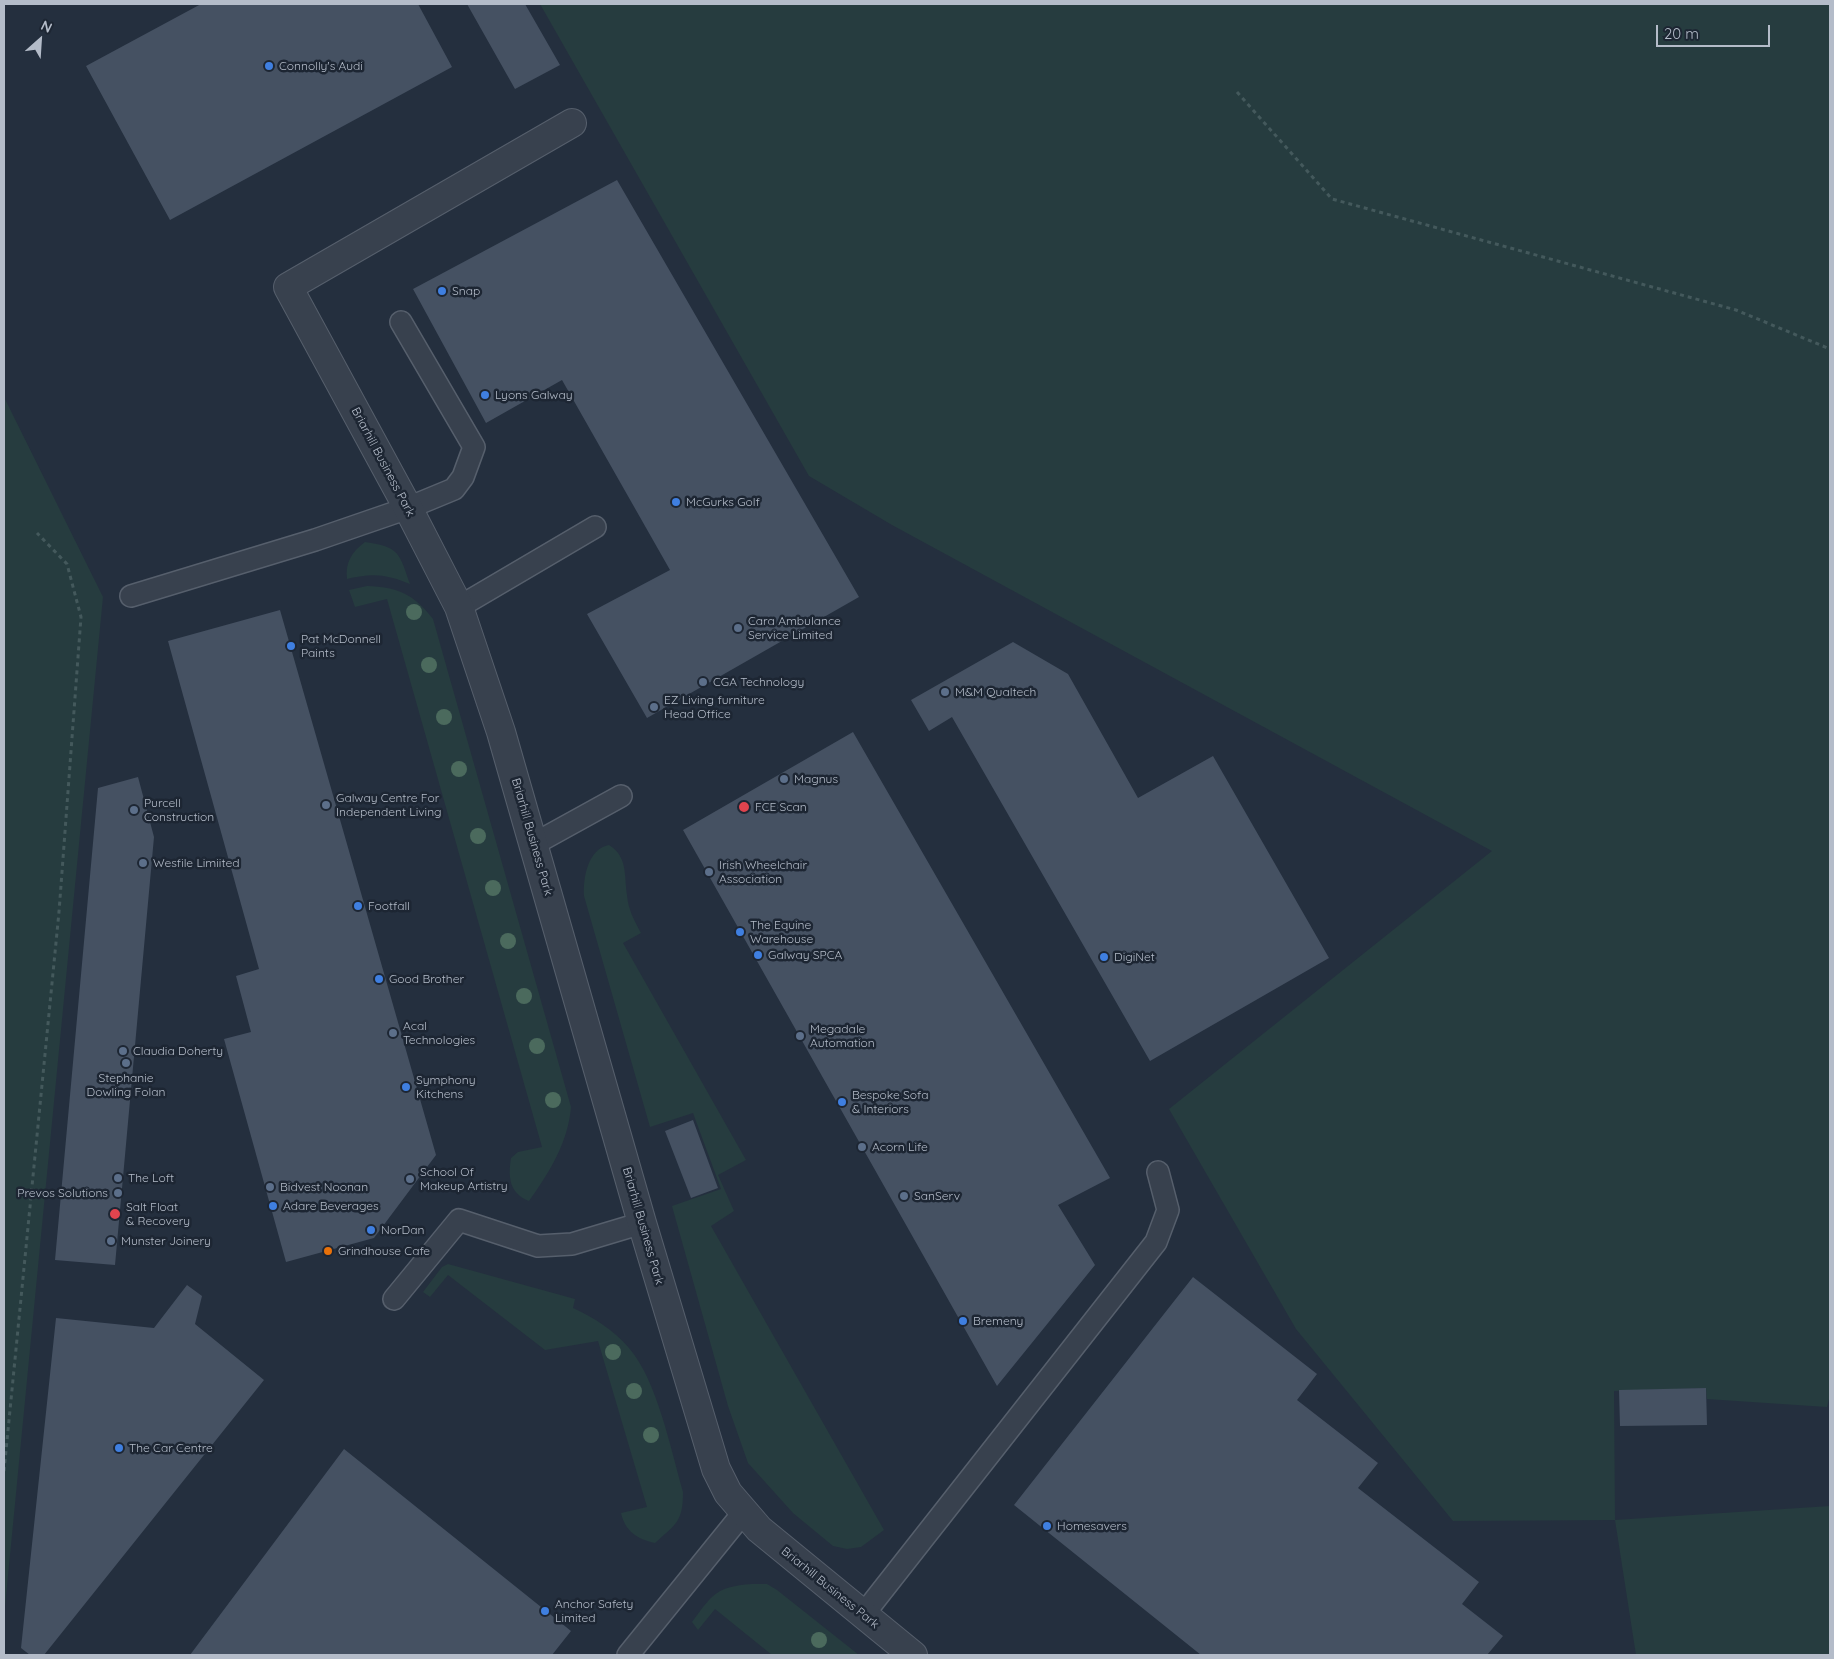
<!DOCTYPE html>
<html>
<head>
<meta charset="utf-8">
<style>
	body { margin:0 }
	#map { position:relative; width:1834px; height:1659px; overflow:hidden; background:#242f3e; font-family:Quicksand,sans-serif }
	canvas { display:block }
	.frame { position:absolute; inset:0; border:5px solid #b4bcc9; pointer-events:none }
	.north { position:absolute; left:15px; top:15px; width:50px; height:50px; -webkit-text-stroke:4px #1d2633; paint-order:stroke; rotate:26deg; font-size:14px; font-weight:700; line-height:20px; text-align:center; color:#b4bcc9 }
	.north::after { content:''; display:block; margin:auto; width:18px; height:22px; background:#b4bcc9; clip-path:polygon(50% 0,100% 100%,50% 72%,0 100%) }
	.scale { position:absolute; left:1656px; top:25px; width:114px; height:22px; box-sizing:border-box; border:2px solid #b4bcc9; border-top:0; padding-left:6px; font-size:15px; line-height:18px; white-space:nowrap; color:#b4bcc9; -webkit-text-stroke:4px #1d2633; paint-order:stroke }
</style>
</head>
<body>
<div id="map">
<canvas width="1834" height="1659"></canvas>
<div class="frame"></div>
<div class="north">N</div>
<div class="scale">20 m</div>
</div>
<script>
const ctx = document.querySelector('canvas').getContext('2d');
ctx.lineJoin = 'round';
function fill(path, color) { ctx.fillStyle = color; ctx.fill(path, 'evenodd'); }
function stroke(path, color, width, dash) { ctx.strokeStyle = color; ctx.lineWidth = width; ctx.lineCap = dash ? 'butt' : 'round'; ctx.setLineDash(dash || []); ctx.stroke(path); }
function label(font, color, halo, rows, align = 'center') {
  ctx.font = font + ' Quicksand,sans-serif'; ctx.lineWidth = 5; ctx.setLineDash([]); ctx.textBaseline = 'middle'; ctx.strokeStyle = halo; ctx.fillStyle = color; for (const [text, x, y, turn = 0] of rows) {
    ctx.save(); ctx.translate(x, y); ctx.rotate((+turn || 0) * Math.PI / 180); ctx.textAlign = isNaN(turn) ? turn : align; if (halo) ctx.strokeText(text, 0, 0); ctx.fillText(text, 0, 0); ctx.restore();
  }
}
const green = new Path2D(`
	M540,4H1830V1395L1827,1407L1707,1399L1706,1388L1614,1391L1615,1520L1830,1506V1655H1636L1615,1520L1453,1521L1296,1329L1169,1109L1492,851L892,525L809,476Z
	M4,397L103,597L4,1617Z
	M365,542C400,547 399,553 410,584C385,574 374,573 347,579C345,562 352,552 365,542Z
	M367,586C397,587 414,594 433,619L571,1107C568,1143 549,1173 529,1201C509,1193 508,1177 511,1158L518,1152L542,1147L387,599L355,607L349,590Z
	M609,845C628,857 624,875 627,895C628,909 634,920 641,933L623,943L746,1160L718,1175L734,1211L711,1226L884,1530L861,1547L847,1549L833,1546L793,1513L748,1463L728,1406L672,1206L721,1189L693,1113L650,1127L584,896C583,877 588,849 609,845Z
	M448,1264L575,1299L573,1308C594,1318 613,1329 629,1348C657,1380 671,1450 683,1492C683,1522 676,1524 655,1543C637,1539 625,1531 621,1513L647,1507L598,1341L545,1350L448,1275L430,1297L423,1292L442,1267Z
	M752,1584H767L777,1590L859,1655H772L715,1609L698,1630L692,1622C713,1594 715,1587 752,1584Z`);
const building = new Path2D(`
	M201,4H418L452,67L170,220L86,66Z
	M467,4H525L560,65L515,89Z
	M617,180L859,597L647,718L587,614L670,570L562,380L486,423L413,289Z
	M280,610L436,1155L374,1238L286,1262L224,1039L251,1032L236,976L259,969L168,641Z
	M1013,642L1068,674L1138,798L1213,756L1329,958L1150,1061L952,717L929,731L911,700Z
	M853,732L1110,1178L1058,1205L1095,1265L997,1386L683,830Z
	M138,777L154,837L115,1265L55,1260L98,788Z
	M693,1120L718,1188L691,1198L665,1131Z
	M1193,1277L1317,1374L1297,1400L1378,1463L1358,1488L1479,1582L1462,1604L1503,1636L1487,1655H1201L1014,1505Z
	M187,1285L202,1296L195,1324L264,1380L44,1655H30L21,1648L56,1318L154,1328Z
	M1706,1388L1707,1425L1620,1426L1619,1390Z
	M344,1449L571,1631L552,1655H190Z`);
const path = new Path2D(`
	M1237,92L1332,199L1736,310L1830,349
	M4,1471L59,912L81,617L67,564L37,533`);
const service = new Path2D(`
	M131,596L315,540L408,508L454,489L463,477L474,447L401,322
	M459,607L595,527
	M534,844L621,796
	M394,1299L459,1220L538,1246L572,1244L642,1223
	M863,1615L1156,1242L1168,1210L1158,1172
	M628,1655L743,1513`);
const minor = new Path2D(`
	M572,123L288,287L408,508L459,607L501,732L642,1223L716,1469L728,1493L759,1529L913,1655`);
const trees = [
	[414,612],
	[429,665],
	[444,717],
	[459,769],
	[478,836],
	[493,888],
	[508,941],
	[524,996],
	[537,1046],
	[553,1100],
	[613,1352],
	[634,1391],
	[651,1435],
	[819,1640]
];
const markers = [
	[269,66,5,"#3f7fe0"],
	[442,291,5,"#3f7fe0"],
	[485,395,5,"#3f7fe0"],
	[676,502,5,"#3f7fe0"],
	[738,628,5,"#5c6f8a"],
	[291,646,5,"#3f7fe0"],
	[703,682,5,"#5c6f8a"],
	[945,692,5,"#5c6f8a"],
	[654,707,5,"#5c6f8a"],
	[784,779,5,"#5c6f8a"],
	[326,805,5,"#5c6f8a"],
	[744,807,6,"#e0444e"],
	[134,810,5,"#5c6f8a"],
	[143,863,5,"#5c6f8a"],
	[709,872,5,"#5c6f8a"],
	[358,906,5,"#3f7fe0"],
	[740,932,5,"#3f7fe0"],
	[758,955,5,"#3f7fe0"],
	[1104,957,5,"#3f7fe0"],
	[379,979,5,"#3f7fe0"],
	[393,1033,5,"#5c6f8a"],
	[800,1036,5,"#5c6f8a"],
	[123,1051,5,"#5c6f8a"],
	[126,1063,5,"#5c6f8a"],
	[406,1087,5,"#3f7fe0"],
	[842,1102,5,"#3f7fe0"],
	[862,1147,5,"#5c6f8a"],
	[118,1178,5,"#5c6f8a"],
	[410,1179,5,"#5c6f8a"],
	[270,1187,5,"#5c6f8a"],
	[118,1193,5,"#5c6f8a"],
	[904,1196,5,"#5c6f8a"],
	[273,1206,5,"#3f7fe0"],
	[115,1214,6,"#e0444e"],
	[371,1230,5,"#3f7fe0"],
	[111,1241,5,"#5c6f8a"],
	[328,1251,5,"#e8710a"],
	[963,1321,5,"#3f7fe0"],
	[119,1448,5,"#3f7fe0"],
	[1047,1526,5,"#3f7fe0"],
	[545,1611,5,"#3f7fe0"]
];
const poiNames = [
	["Connolly's Audi",279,66],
	["Snap",452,291],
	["Lyons Galway",495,395],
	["McGurks Golf",686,502],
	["Cara Ambulance",748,621],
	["Service Limited",748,635],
	["Pat McDonnell",301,639],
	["Paints",301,653],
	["CGA Technology",713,682],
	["M&M Qualtech",955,692],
	["EZ Living furniture",664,700],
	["Head Office",664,714],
	["Magnus",794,779],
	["Galway Centre For",336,798],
	["Independent Living",336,812],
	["Purcell",144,803],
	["Construction",144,817],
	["FCE Scan",755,807],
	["Wesfile Limiited",153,863],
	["Irish Wheelchair",719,865],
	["Association",719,879],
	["Footfall",368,906],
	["The Equine",750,925],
	["Warehouse",750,939],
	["Galway SPCA",768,955],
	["DigiNet",1114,957],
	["Good Brother",389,979],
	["Acal",403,1026],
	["Technologies",403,1040],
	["Megadale",810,1029],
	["Automation",810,1043],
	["Claudia Doherty",133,1051],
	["Stephanie",126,1078,"center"],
	["Dowling Folan",126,1092,"center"],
	["Symphony",416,1080],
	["Kitchens",416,1094],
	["Bespoke Sofa",852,1095],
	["& Interiors",852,1109],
	["Acorn Life",872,1147],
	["School Of",420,1172],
	["Makeup Artistry",420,1186],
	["The Loft",128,1178],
	["Bidvest Noonan",280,1187],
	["Prevos Solutions",108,1193,"right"],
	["SanServ",914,1196],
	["Adare Beverages",283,1206],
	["Salt Float",126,1207],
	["& Recovery",126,1221],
	["NorDan",381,1230],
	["Munster Joinery",121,1241],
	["Grindhouse Cafe",338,1251],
	["Bremeny",973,1321],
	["The Car Centre",129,1448],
	["Homesavers",1057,1526],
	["Anchor Safety",555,1604],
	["Limited",555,1618]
];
const streetNames = [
	["Briarhill Business Park",383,462,62],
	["Briarhill Business Park",532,837,74],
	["Briarhill Business Park",643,1226,74],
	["Briarhill Business Park",830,1588,39]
];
fill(green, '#263c3f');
fill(building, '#455162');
stroke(service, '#565f6c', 24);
stroke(minor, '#565f6c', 30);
stroke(path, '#44595c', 3, [4, 4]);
stroke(service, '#38414e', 21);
stroke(minor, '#38414e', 28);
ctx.fillStyle = '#4b6a5d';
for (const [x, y] of trees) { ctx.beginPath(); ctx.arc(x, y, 8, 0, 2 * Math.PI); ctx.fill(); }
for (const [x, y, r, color] of markers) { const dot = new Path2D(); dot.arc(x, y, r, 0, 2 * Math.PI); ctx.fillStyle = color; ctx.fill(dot); stroke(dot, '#1d2633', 2); }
label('12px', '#b4bcc9', '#1d2633', poiNames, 'left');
label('12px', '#b4bcc9', '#1d2633', streetNames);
</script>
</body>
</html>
